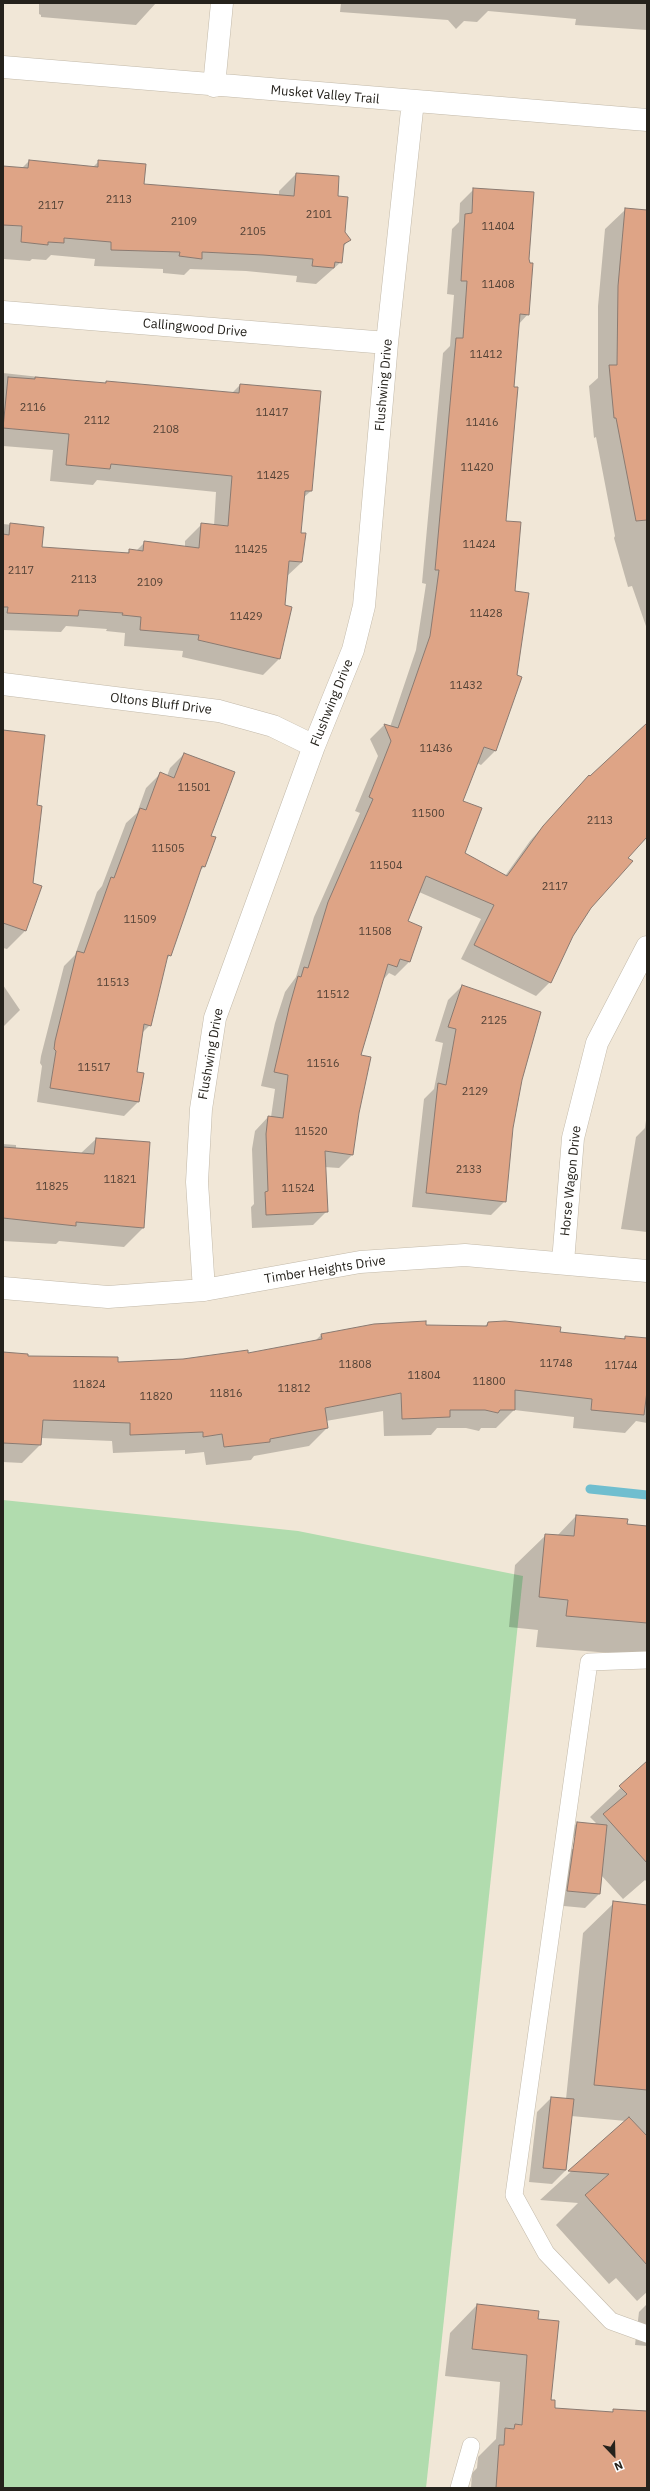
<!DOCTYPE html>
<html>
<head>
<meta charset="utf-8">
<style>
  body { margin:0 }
  #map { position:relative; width:650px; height:2491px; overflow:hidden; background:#f1e7d7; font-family:"IBM Plex Sans",sans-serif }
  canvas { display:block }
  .frame { position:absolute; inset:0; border:4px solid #25221c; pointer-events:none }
  .north { position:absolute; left:594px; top:2435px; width:40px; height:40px; -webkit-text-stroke:3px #fff; paint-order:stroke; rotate:157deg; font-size:11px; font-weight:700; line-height:16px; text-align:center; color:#25221c }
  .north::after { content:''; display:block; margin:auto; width:14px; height:18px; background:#25221c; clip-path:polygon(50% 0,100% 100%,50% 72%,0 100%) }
</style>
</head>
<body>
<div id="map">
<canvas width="650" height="2491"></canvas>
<div class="frame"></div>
<div class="north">N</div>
</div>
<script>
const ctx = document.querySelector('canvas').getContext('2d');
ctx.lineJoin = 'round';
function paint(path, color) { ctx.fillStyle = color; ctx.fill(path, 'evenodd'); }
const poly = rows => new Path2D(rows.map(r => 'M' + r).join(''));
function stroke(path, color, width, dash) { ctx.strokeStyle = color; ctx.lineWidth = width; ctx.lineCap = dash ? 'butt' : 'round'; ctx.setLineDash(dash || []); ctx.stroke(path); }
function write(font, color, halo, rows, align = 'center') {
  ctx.font = font + ' "IBM Plex Sans",sans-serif'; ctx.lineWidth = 3; ctx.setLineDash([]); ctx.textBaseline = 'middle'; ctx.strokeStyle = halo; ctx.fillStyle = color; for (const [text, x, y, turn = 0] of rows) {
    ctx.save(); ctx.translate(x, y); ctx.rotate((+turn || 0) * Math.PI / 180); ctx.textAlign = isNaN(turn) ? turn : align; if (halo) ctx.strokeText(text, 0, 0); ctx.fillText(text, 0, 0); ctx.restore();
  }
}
paint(poly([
  [3,1500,298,1531,523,1576,426,2488,3,2488]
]), '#b1dcae');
paint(poly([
  [39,3,156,3,136,25,41,17,41,15,39,14],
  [341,3,647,3,647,30,575,25,576,19,488,11,477,22,464,21,456,29,448,20,340,12],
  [29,161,92,168,99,161,143,185,279,196,279,191,296,174,337,197,344,233,349,240,343,247,341,262,316,284,296,282,297,276,246,271,190,269,184,275,163,273,163,269,94,266,95,259,51,255,46,260,32,259,30,261,4,259,3,167,21,169],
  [474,189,528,259,528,314,518,325,505,522,514,592,516,676,521,678,495,751,481,765,477,763,462,801,464,854,505,876,530,841,575,790,647,724,647,836,627,858,590,907,572,936,550,982,536,996,461,959,481,919,419,892,407,921,409,962,395,976,389,973,382,981,360,1056,358,1112,353,1154,339,1168,324,1167,327,1211,313,1225,252,1228,251,1207,254,1204,252,1149,255,1131,268,1117,271,1117,275,1089,261,1086,275,1023,285,992,296,977,314,917,360,813,355,811,378,756,370,739,384,725,390,727,416,650,426,584,422,583,443,353,450,346,454,295,447,294,452,229,459,222,460,203],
  [625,210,647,211,647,629,632,586,628,587,614,538,615,536,596,437,594,438,589,386,598,378,598,306,605,229],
  [3,373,104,384,106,382,232,393,240,385,311,491,303,498,300,534,302,562,286,577,280,658,263,675,182,657,183,651,124,646,125,633,106,631,107,629,66,626,61,632,3,630,3,524,43,528,41,548,126,554,130,550,136,551,145,542,185,547,185,541,202,524,214,526,216,492,97,480,93,485,50,481,53,450,3,446],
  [3,731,36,806,25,931,7,949,3,948],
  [184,754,210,836,204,867,199,871,170,955,166,960,150,1025,142,1033,136,1072,138,1102,124,1116,37,1102,42,1066,40,1063,41,1056,64,966,75,955,97,892,102,886,126,823,137,813,146,788,160,774,167,776,170,768],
  [3,985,20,1010,3,1027],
  [462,986,524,1066,512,1128,505,1201,491,1215,412,1207,424,1099,434,1089,443,1043,435,1041,448,1000],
  [647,1113,647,1232,621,1229,636,1137,645,1128],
  [96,1139,143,1228,124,1247,59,1241,56,1244,3,1241,3,1144,16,1145,16,1149,80,1154],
  [488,1323,622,1340,625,1337,647,1339,647,1423,636,1421,625,1433,573,1428,574,1417,514,1410,496,1428,481,1428,479,1431,466,1428,437,1428,431,1435,384,1436,383,1411,326,1421,327,1428,309,1446,254,1456,251,1460,206,1465,204,1452,185,1454,185,1450,113,1453,112,1441,41,1438,40,1445,22,1463,3,1462,3,1353,26,1357,117,1363,183,1360,247,1354,315,1341,321,1335,425,1326,484,1327],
  [576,1516,647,1527,647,1656,536,1647,538,1630,509,1627,515,1565,546,1535,557,1536],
  [647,1763,647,1882,645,1880,623,1899,601,1875,599,1894,585,1908,553,1905,563,1837,577,1823,594,1824,596,1823,590,1817],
  [574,1836,576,1836,574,1849,572,1849],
  [614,1903,647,1906,647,2292,637,2301,616,2278,609,2284,556,2225,578,2203,540,2200,626,2121,571,2116,566,2170,552,2184,529,2182,537,2112,551,2098,566,2099,583,1933],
  [647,2304,647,2346,635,2345,639,2312],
  [477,2305,537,2319,550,2401,554,2409,611,2413,614,2410,647,2412,647,2488,471,2488,472,2473,477,2468,478,2457,496,2439,500,2382,445,2376,450,2333]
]), '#0003');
stroke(poly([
  [590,1489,647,1495]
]), '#70becf', 9);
const building = poly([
  [29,160,98,167,98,160,146,164,144,184,294,196,296,173,339,176,338,196,348,197,345,232,351,240,344,244,342,263,335,262,334,268,312,266,313,259,263,255,202,252,202,259,179,256,180,252,111,250,111,242,64,238,64,243,48,242,48,245,21,242,22,226,3,225,3,166,28,168,29,160],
  [473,188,534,192,529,259,530,263,533,263,529,315,520,314,514,387,518,387,506,521,521,522,515,591,529,593,517,675,522,677,496,751,484,747,463,801,482,808,465,853,507,876,543,826,589,775,590,776,647,723,647,837,628,858,633,861,591,908,573,936,551,983,474,945,494,905,426,876,408,921,422,927,410,962,400,959,397,967,388,964,361,1055,371,1057,359,1113,353,1155,325,1151,328,1212,266,1215,265,1192,268,1191,266,1134,268,1116,283,1118,288,1075,274,1072,289,1008,298,976,301,977,304,967,308,968,328,902,373,799,369,797,391,741,384,724,398,728,430,636,439,570,435,570,456,338,463,338,467,281,461,281,465,214,472,213,473,188],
  [625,208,647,210,647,520,636,521,616,418,614,418,609,365,617,365,618,286,625,208],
  [8,377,35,379,35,377,106,383,106,381,239,393,240,384,321,391,312,491,305,491,301,533,306,533,302,562,289,561,285,605,292,607,280,659,198,640,199,635,140,630,141,617,122,615,123,613,79,610,78,616,7,613,8,607,3,607,3,534,9,535,10,523,44,527,42,547,129,553,129,549,143,551,144,541,199,548,201,523,228,526,232,476,111,464,110,469,66,465,69,434,3,428,8,377],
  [3,730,45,735,37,805,42,806,33,883,42,886,26,931,3,923,3,730],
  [184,753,235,772,211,836,216,837,205,867,202,866,171,956,168,955,151,1026,144,1024,137,1072,144,1073,139,1102,50,1088,56,1051,54,1049,55,1041,77,951,84,953,111,877,114,878,140,808,146,810,160,772,174,778,184,753],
  [462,985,541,1012,522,1080,513,1128,506,1202,426,1193,438,1083,446,1085,456,1029,448,1027,462,985],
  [96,1138,150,1142,144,1228,76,1222,76,1226,3,1218,3,1147,94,1154,96,1138],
  [426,1321,426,1325,487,1326,488,1322,505,1321,561,1327,560,1332,625,1339,625,1336,647,1338,647,1391,644,1415,591,1410,592,1399,515,1390,515,1410,500,1410,498,1413,485,1410,450,1410,450,1417,402,1419,401,1393,325,1408,328,1428,270,1439,270,1442,224,1447,222,1434,203,1437,203,1432,130,1435,130,1423,43,1420,41,1445,3,1443,3,1352,28,1354,28,1356,118,1357,118,1362,183,1359,248,1350,248,1353,322,1339,321,1334,374,1324,426,1321],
  [576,1515,628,1519,627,1524,647,1526,647,1623,566,1616,568,1600,539,1597,545,1534,574,1536,576,1515],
  [647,1761,647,1863,603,1814,627,1794,619,1786,647,1761],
  [577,1822,607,1825,600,1894,567,1891,577,1822],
  [613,1901,647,1905,647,2090,594,2085,613,1901],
  [551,2097,574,2099,566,2170,543,2168,551,2097],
  [629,2117,647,2136,647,2265,585,2195,609,2174,568,2171,629,2117],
  [477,2304,539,2311,538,2319,559,2321,551,2400,555,2400,555,2408,613,2412,613,2409,647,2411,647,2488,496,2488,499,2445,504,2445,505,2428,514,2429,515,2424,522,2425,527,2355,472,2349,477,2304]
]);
paint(building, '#dea486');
stroke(building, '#8a7a71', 1);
const lane = poly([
  [647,1660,589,1662,514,2195,546,2253,611,2321,647,2334],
  [459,2488,471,2446]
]);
const street = poly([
  [3,67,647,120],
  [214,86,222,3],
  [3,312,387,343],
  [3,684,219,711,273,726,314,746],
  [563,1262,573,1138,597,1043,647,947],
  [3,1288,108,1297,204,1290,360,1262,465,1255,647,1271],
  [204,1290,197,1182,201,1109,215,1018,314,746,353,650,364,606,387,343,413,101]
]);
stroke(lane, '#c2b9a9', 18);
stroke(street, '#c2b9a9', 23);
stroke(lane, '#fff', 17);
stroke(street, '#fff', 22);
write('11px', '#534236', null, [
  ["2113",119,200],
  ["2117",51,206],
  ["2101",319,215],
  ["2109",184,222],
  ["11404",498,227],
  ["2105",253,232],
  ["11408",498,285],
  ["11412",486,355],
  ["2116",33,408],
  ["11417",272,413],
  ["2112",97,421],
  ["11416",482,423],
  ["2108",166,430],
  ["11420",477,468],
  ["11425",273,476],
  ["11424",479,545],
  ["11425",251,550],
  ["2117",21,571],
  ["2113",84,580],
  ["2109",150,583],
  ["11428",486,614],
  ["11429",246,617],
  ["11432",466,686],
  ["11436",436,749],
  ["11501",194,788],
  ["11500",428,814],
  ["2113",600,821],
  ["11505",168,849],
  ["11504",386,866],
  ["2117",555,887],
  ["11509",140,920],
  ["11508",375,932],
  ["11513",113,983],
  ["11512",333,995],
  ["2125",494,1021],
  ["11516",323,1064],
  ["11517",94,1068],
  ["2129",475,1092],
  ["11520",311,1132],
  ["2133",469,1170],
  ["11821",120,1180],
  ["11825",52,1187],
  ["11524",298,1189],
  ["11748",556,1364],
  ["11808",355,1365],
  ["11744",621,1366],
  ["11804",424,1376],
  ["11800",489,1382],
  ["11824",89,1385],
  ["11812",294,1389],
  ["11816",226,1394],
  ["11820",156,1397]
]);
write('13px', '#25221c', '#fff', [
  ["Musket Valley Trail",325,95,5],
  ["Callingwood Drive",195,328,5],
  ["Flushwing Drive",384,385,-85],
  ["Flushwing Drive",332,703,-68],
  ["Oltons Bluff Drive",161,704,7],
  ["Flushwing Drive",211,1054,-80],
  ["Horse Wagon Drive",571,1181,-84],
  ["Timber Heights Drive",325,1270,-9]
]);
</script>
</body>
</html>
